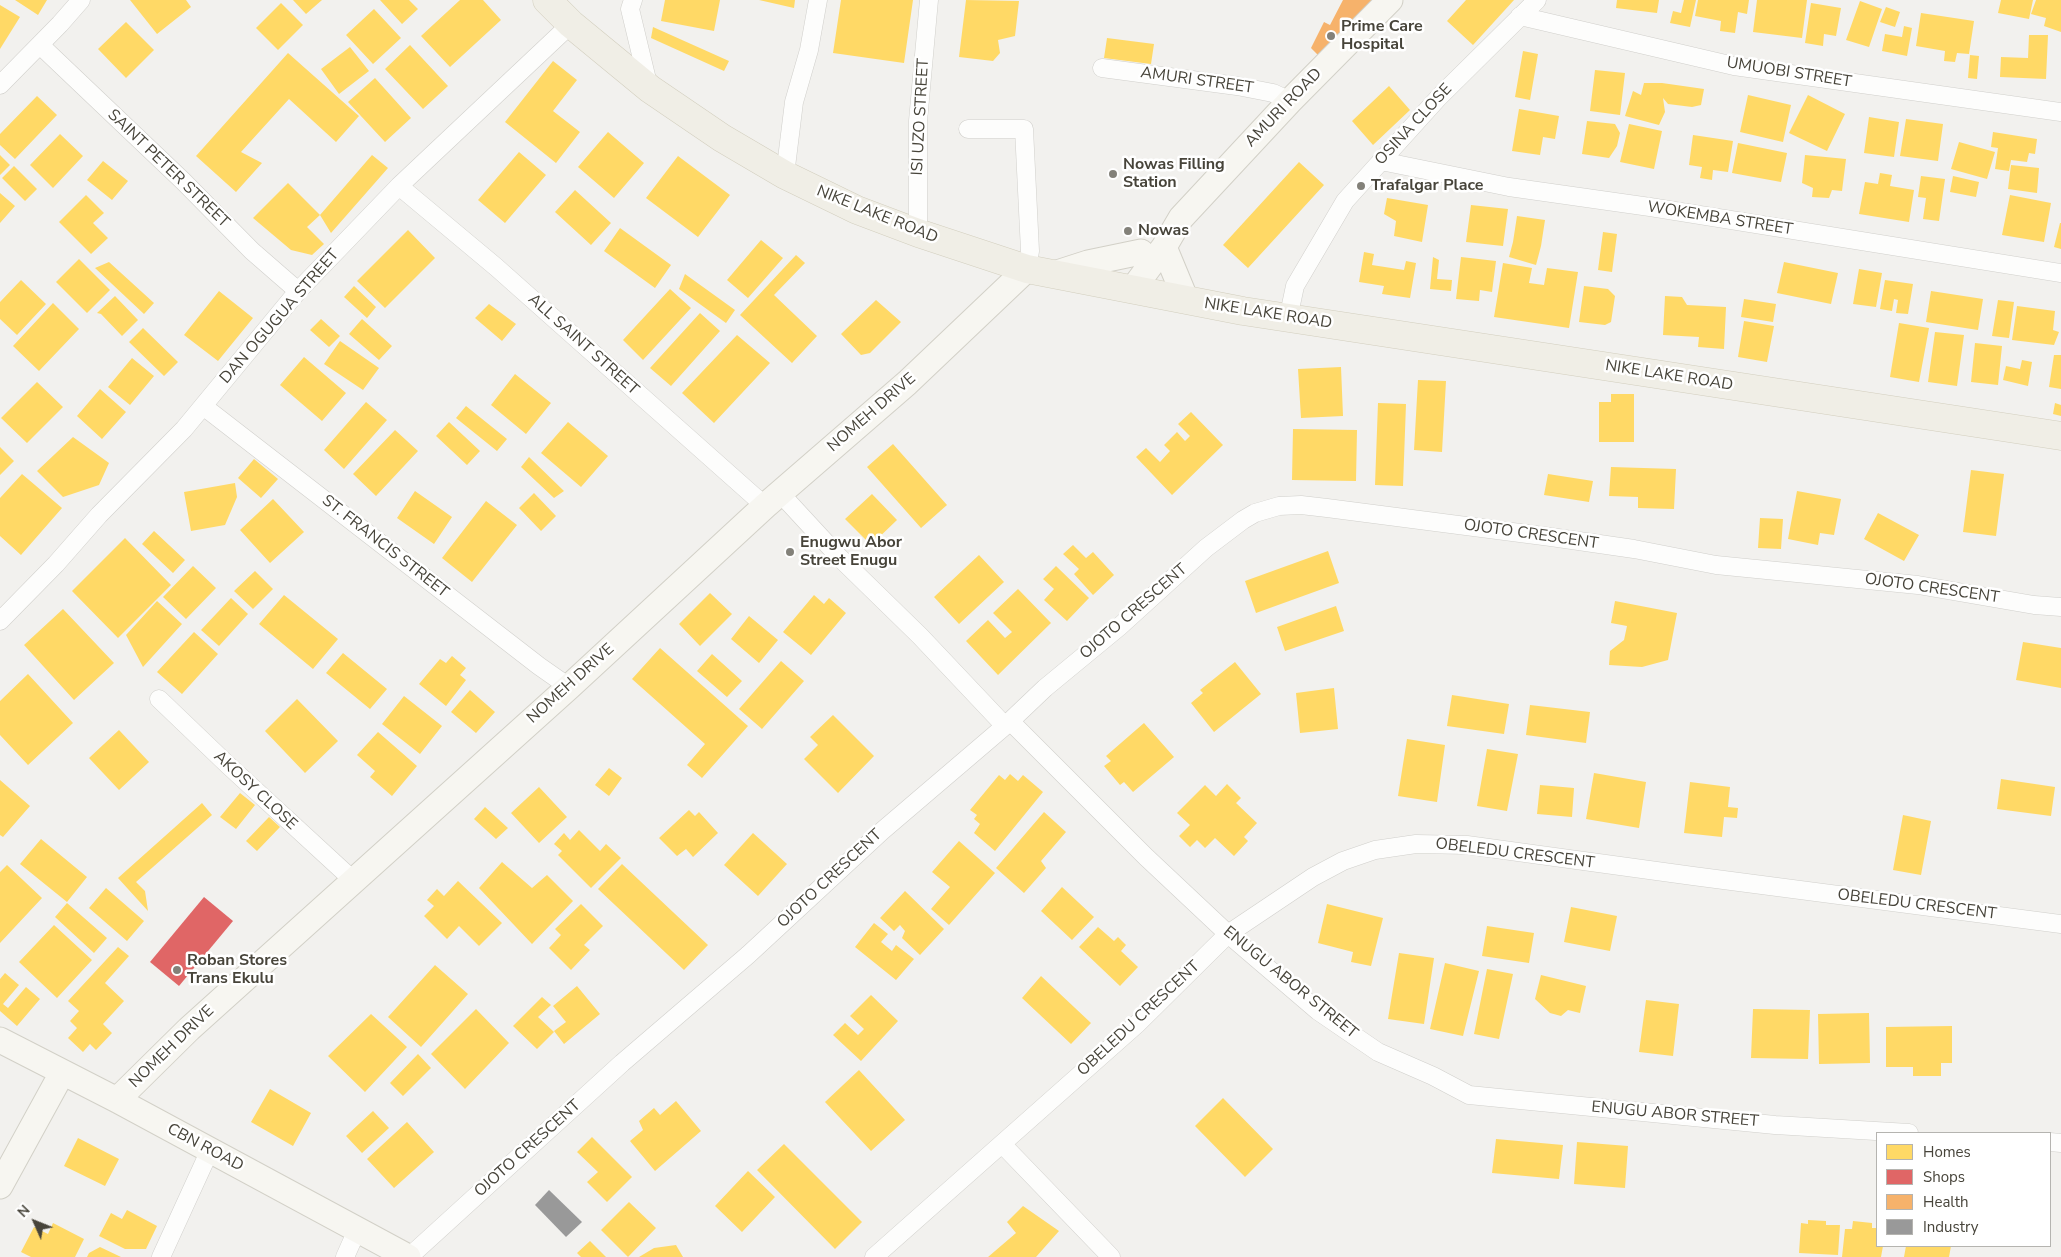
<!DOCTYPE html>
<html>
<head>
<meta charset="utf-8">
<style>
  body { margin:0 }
  #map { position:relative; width:2061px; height:1257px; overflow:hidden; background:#f2f1ee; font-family:"Nunito Sans",sans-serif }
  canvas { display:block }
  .legend { position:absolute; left:1876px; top:1132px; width:175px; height:115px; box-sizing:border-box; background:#fff; border:1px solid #b5b4b0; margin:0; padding:6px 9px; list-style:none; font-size:15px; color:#47443a }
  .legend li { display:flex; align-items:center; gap:10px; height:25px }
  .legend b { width:25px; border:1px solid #b5b4b0 }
  .north { position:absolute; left:10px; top:1197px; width:50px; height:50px; -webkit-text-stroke:4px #fff; paint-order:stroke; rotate:314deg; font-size:14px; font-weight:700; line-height:20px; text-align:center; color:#47443a }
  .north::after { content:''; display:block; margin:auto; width:18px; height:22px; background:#47443a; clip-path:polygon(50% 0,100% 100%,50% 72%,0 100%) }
</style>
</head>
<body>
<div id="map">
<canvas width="2061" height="1257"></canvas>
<ul class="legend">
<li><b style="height:14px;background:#ffd966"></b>Homes</li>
<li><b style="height:14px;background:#e06666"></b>Shops</li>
<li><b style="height:14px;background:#f6b26b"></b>Health</li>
<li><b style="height:14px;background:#999"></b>Industry</li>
</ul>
<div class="north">N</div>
</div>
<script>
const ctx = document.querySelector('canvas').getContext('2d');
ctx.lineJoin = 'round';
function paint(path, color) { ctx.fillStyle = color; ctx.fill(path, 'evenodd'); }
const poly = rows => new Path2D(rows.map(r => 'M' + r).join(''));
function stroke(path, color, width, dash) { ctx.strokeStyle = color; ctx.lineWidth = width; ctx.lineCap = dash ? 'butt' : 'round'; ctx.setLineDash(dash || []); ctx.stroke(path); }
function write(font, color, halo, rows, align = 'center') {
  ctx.font = font + ' "Nunito Sans",sans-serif'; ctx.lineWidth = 5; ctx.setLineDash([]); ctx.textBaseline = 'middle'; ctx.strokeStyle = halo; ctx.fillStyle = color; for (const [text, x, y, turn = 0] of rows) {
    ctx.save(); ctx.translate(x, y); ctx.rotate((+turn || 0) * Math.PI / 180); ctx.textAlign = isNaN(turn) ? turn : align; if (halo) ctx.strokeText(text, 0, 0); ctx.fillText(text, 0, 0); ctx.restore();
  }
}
paint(poly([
  [15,0,47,0,38,15],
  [130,0,186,0,191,7,157,34],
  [293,0,322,0,306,14],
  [380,0,409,0,418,9,402,24],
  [460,0,483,0,501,20,450,67,421,36],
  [665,0,720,0,714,31,661,21],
  [759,0,795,0,794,8],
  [841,0,913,0,904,63,833,53],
  [966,0,1019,1,1015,36,998,40,1000,53,993,61,959,57],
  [1466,0,1514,0,1473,45,1447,21],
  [1617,0,1659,0,1657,13,1616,8],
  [1684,0,1696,0,1690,27,1670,23,1673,11,1681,13],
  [1698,0,1749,0,1747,14,1738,12,1735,33,1720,31,1721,21,1695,16],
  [1757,0,1807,0,1802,38,1753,32],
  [2001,0,2033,0,2029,19,1998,13],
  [2036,0,2061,0,2061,32,2044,26,2046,18,2031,14],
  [1860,1,1882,9,1869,47,1846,40],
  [281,3,303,25,278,50,256,28],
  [1811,3,1841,8,1836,36,1824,34,1823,46,1805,43],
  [0,5,20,17,0,49],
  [1886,7,1900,12,1895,27,1880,22],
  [374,9,401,38,373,64,346,35],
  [1921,13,1974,21,1969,54,1957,53,1955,62,1944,61,1945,51,1916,46],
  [126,22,154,50,126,78,98,49],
  [1904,26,1912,28,1907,56,1882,51,1885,34,1902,37],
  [653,27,729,61,724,71,651,38],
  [2029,35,2048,35,2046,79,2000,77,2001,57,2028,58],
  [1107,38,1154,44,1151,64,1104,58],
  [410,45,448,86,423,109,385,69],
  [350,47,369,71,339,94,321,69],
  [1523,51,1538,54,1530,100,1515,97],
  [288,53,359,116,336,142,289,99,241,152,262,163,236,192,196,156],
  [1970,55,1979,56,1977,79,1968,78],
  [553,61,577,80,553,111,580,132,556,163,505,122],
  [1595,70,1625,73,1620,115,1590,111],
  [375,78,411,118,385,142,348,102],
  [1644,83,1662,83,1704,89,1701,105,1692,107,1668,104,1663,98,1665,112,1659,125,1625,116,1633,91,1641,95],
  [1389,86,1410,110,1373,145,1352,121],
  [1748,95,1791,105,1783,142,1740,132],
  [1808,95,1845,114,1827,151,1789,133],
  [37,96,57,115,15,159,0,145,0,134],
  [1519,109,1559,116,1555,139,1543,137,1540,155,1512,151],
  [1869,117,1899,122,1894,157,1864,153],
  [1906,119,1943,124,1938,161,1900,156],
  [1587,121,1615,124,1620,133,1617,146,1609,158,1582,154],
  [1629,124,1662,131,1654,169,1620,162],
  [608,132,644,163,614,198,578,167],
  [1993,132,2037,139,2035,154,2029,153,2027,162,2011,160,2009,171,1995,169,1998,148,1991,147],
  [60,134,83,156,53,188,30,165],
  [1693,135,1733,141,1728,172,1713,170,1712,180,1700,178,1702,167,1689,165],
  [1959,142,1995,152,1987,179,1951,169],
  [1738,143,1787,153,1781,182,1732,173],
  [519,152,546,175,505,223,478,200],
  [0,155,10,165,0,175],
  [372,155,388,168,331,233,320,215,307,227,324,244,312,255,291,250,253,218,288,183,320,215],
  [1805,155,1846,159,1842,191,1832,190,1829,198,1812,197,1813,188,1802,183],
  [678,156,730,195,698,237,646,198],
  [103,161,128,181,112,200,87,180],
  [1299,162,1324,185,1248,268,1223,245],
  [2011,165,2039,168,2037,193,2008,189],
  [14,166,37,189,25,201,2,178],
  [1880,173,1892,175,1890,186,1914,190,1909,222,1859,214,1865,182,1878,184],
  [1921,176,1945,179,1939,221,1923,219,1926,198,1918,197],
  [1953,176,1979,182,1976,197,1950,192],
  [575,190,611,223,591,245,555,212],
  [0,193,15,206,0,223],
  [86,195,104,213,93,223,108,238,91,254,59,222],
  [2010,195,2051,203,2044,242,2002,235],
  [1387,198,1428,205,1422,242,1394,236,1396,221,1384,214],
  [1471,205,1508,209,1503,246,1466,242],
  [1517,216,1545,220,1541,246,1536,265,1509,257,1513,242],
  [2060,223,2061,223,2061,249,2054,247],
  [620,228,671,265,655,288,604,251],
  [408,230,435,258,385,308,357,281],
  [1603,232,1617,234,1612,272,1598,270],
  [761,240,783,258,748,298,727,280],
  [1364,252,1374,254,1372,265,1404,270,1406,261,1416,263,1410,298,1382,294,1384,286,1359,282],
  [796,255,805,263,774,295,817,336,792,363,740,315],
  [1433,257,1439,260,1437,279,1452,280,1451,291,1430,289],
  [1461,257,1496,261,1492,292,1480,290,1479,301,1456,299],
  [79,259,110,290,87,313,56,282],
  [109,262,154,303,144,314,95,268],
  [1784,262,1838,273,1831,304,1777,293],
  [1503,263,1532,268,1529,283,1544,285,1547,268,1578,272,1569,328,1494,317],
  [1859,269,1882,273,1876,307,1853,304],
  [685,274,735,310,726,323,679,289],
  [21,280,46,304,17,335,0,319,0,302],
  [1885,280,1913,284,1908,314,1896,313,1898,300,1894,299,1892,311,1880,309],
  [354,286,376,307,367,318,344,297],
  [1584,286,1608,289,1615,296,1611,322,1605,325,1579,322],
  [670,289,691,308,643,360,623,340],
  [219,291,253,318,218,361,184,335],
  [1931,291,1983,299,1978,330,1926,322],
  [115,296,138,320,122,336,101,314,97,313],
  [1665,296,1682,297,1687,305,1726,307,1724,349,1698,347,1699,337,1663,335],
  [1744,299,1776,304,1773,322,1741,317],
  [876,300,901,322,870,353,861,355,841,334],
  [1998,300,2014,302,2009,338,1992,336],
  [53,303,79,329,39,371,13,346],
  [489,304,516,324,502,341,475,318],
  [2017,306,2055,311,2053,330,2059,332,2054,345,2012,340],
  [700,313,720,331,671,386,650,368],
  [321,319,340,336,329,347,310,330],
  [362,319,392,346,379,360,349,334],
  [1744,321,1774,326,1767,362,1738,357],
  [1899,323,1929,328,1919,382,1890,377],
  [143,328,178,362,164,376,129,342],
  [1935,332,1964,335,1957,386,1928,382],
  [737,335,770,363,714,423,682,393],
  [340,341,379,368,363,390,324,364],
  [1975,343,2002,346,1998,385,1971,382],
  [2054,355,2061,355,2061,389,2049,387],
  [304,357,346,393,322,421,280,385],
  [132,358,154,376,130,405,108,387],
  [2022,360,2032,362,2028,386,2003,380,2006,366,2020,369],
  [1341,367,1343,416,1301,418,1298,369],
  [515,374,551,403,526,434,491,405],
  [1418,380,1446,381,1442,452,1414,450],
  [37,382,63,407,27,443,1,418],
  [100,389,126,412,102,439,77,416],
  [1611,394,1634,394,1634,442,1599,442,1599,402,1611,402],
  [366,402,387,420,344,469,324,450],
  [1378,403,1406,404,1403,486,1375,485],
  [2055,403,2061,405,2061,416,2053,414],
  [466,406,507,439,497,451,456,418],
  [1191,412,1223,445,1172,495,1136,457,1146,448,1160,462,1170,451,1164,445,1177,432,1185,441,1190,436,1178,424],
  [449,422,480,451,467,465,436,436],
  [568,422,608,456,581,487,541,453],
  [1293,429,1357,430,1356,481,1292,480],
  [395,430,418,451,376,496,353,474],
  [73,437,109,463,99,485,63,497,37,471],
  [893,444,947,505,921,528,867,467],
  [0,447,14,461,0,475],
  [529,457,564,491,554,498,521,467],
  [254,459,278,479,261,498,238,478],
  [1611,467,1676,469,1674,509,1638,508,1638,497,1609,496],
  [1971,470,2004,474,1996,536,1963,532],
  [22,474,62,508,21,555,0,536,0,498],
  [1548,474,1593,481,1589,502,1544,495],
  [235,483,237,497,225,525,191,531,184,492],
  [415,491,452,517,434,544,397,518],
  [1797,491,1841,499,1834,535,1820,533,1818,545,1788,539],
  [534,493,556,516,541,531,519,508],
  [872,494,897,520,871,545,845,519],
  [273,499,304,532,270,563,240,530],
  [486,501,517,525,472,582,442,558],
  [1878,513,1919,535,1904,561,1864,539],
  [1760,518,1783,519,1781,549,1758,548],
  [154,531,185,560,173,573,142,544],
  [125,538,171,585,118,638,72,591],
  [1073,545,1086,558,1093,552,1114,575,1093,595,1074,574,1079,569,1063,554],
  [1328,551,1339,583,1256,613,1245,581],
  [979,555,1004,582,959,624,934,597],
  [193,566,216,588,186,619,163,597],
  [1056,566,1089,598,1067,621,1044,600,1054,589,1043,579],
  [255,571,273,589,253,609,234,591],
  [1018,589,1051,623,998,675,966,641,988,620,1005,638,1012,632,993,613],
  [710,593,732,614,700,646,679,624],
  [284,595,338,639,313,669,259,624],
  [814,595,824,604,829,598,846,613,811,655,783,632],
  [231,598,248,614,219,646,201,630],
  [157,601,182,624,143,667,126,635],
  [1615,601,1677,613,1668,660,1642,667,1609,665,1610,651,1624,640,1627,626,1611,623],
  [1336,606,1344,631,1285,651,1277,627],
  [63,609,114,663,74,700,24,645],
  [749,616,778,640,759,663,731,639],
  [194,632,218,654,182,694,157,672],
  [2023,642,2061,648,2061,688,2016,680],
  [660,648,748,726,702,778,687,765,705,744,632,679],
  [343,653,387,689,370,709,326,673],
  [712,654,742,681,727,697,697,671],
  [452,656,466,668,460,675,466,680,446,706,419,684,440,659,446,663],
  [781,661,804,681,762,729,739,709],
  [1235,662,1261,694,1214,732,1191,703,1203,693,1200,690],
  [28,674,73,723,28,765,0,735,0,701],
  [1334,688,1338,729,1300,733,1296,693],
  [470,690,495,712,476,733,451,712],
  [1452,695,1509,704,1504,734,1447,726],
  [404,696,442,726,420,754,382,724],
  [297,699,338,741,305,773,265,731],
  [1530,705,1590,712,1586,743,1526,735],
  [833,715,874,756,838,793,804,759,818,745,810,737],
  [1144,723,1174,757,1133,792,1124,782,1120,785,1104,766,1111,761,1106,756],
  [119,730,149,762,119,790,89,758],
  [378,732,417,766,392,796,370,777,375,771,357,755],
  [1407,739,1445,745,1437,802,1398,796],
  [1487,749,1518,754,1507,811,1477,806],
  [609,768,622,778,609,796,595,785],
  [1594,773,1646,782,1639,828,1586,819],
  [1010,774,1018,781,1023,775,1043,792,995,851,974,833,980,824,974,819,977,815,970,810,999,775,1005,780],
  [2001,779,2055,787,2051,816,1997,809],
  [0,780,30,806,3,837,0,835],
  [1690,782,1730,787,1728,807,1738,808,1737,818,1724,817,1722,837,1684,833],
  [1227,784,1241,798,1236,803,1257,823,1244,837,1248,841,1234,856,1215,838,1205,848,1197,840,1190,847,1179,836,1190,825,1177,813,1205,785,1216,796],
  [1540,785,1574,788,1572,817,1537,814],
  [539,787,567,817,539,843,511,813],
  [240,793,255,805,236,829,220,817],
  [202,803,212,815,136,882,145,891,148,911,118,878],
  [485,807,508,828,496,839,474,819],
  [689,810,695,816,699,812,718,833,693,857,686,849,677,856,659,838],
  [1044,812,1066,832,1041,861,1046,868,1024,893,996,868],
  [1903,815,1931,821,1921,875,1893,870],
  [269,817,280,827,257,851,246,841],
  [579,830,600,851,606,844,621,858,591,888,558,855,562,851,554,844,564,833,570,840],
  [753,833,787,864,758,896,724,865],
  [41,839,87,877,67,902,20,864],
  [959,841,995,873,949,925,931,909,950,887,932,872],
  [502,862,532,888,547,875,573,901,532,944,479,888],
  [622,864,708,945,684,970,598,889],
  [7,865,42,898,0,943,0,872],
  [458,881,502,923,479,946,459,926,447,939,424,916,434,906,427,900,437,889,444,896],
  [1062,887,1094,917,1072,940,1041,911],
  [106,888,144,921,127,941,89,908],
  [905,891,944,929,920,955,902,938,905,931,900,925,894,931,880,918],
  [67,903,107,938,94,953,55,917],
  [581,904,603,926,584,945,590,950,571,970,549,948,561,935,555,929],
  [1327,904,1383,918,1371,966,1351,962,1353,952,1318,943],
  [1571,907,1617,916,1610,951,1564,942],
  [874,923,888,934,881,942,892,951,896,945,914,959,896,980,855,947],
  [54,925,92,960,57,998,19,962],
  [1487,926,1534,933,1529,963,1482,956],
  [1098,927,1114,941,1118,937,1126,945,1121,951,1138,967,1120,986,1079,947],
  [118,947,129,956,105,983,124,1001,103,1024,112,1033,96,1050,90,1044,83,1052,68,1038,77,1028,70,1021,79,1011,68,1001],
  [1399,953,1434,958,1424,1024,1388,1019],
  [1445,963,1479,971,1463,1036,1430,1029],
  [435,965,468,994,421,1047,388,1017],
  [1487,969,1513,974,1499,1039,1474,1034],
  [5,973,19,985,3,1004,8,1008,26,987,40,999,17,1026,0,1011,0,979],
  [1541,975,1586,986,1580,1013,1568,1010,1561,1016,1550,1013,1535,999],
  [1041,976,1091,1023,1071,1044,1022,998],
  [577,986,600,1014,564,1044,554,1031,566,1022,553,1006],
  [871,995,898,1021,861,1061,833,1035,845,1023,858,1035,864,1029,850,1016],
  [542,997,551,1005,538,1017,554,1032,537,1049,513,1026],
  [1646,1000,1679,1004,1673,1056,1639,1052],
  [476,1009,509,1043,465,1089,431,1054],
  [1753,1009,1810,1010,1808,1059,1751,1058],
  [1869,1013,1870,1063,1819,1064,1818,1014],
  [371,1014,407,1047,365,1092,328,1056],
  [1952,1026,1952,1063,1941,1063,1941,1076,1913,1076,1913,1067,1886,1067,1886,1027],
  [418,1054,431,1068,403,1096,390,1083],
  [859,1070,905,1120,871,1151,825,1102],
  [270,1089,311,1113,293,1146,251,1122],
  [1223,1098,1273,1149,1245,1177,1195,1126],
  [676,1101,701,1131,655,1171,630,1141,643,1130,639,1121,654,1108,660,1115],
  [373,1111,389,1128,362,1153,346,1136],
  [407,1122,434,1152,394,1188,367,1159],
  [592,1137,632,1177,607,1202,587,1182,598,1172,577,1152],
  [78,1138,119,1159,105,1186,64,1166],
  [1496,1139,1563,1145,1559,1179,1492,1173],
  [1577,1142,1628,1146,1625,1188,1574,1184],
  [784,1144,862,1222,835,1249,757,1170],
  [748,1171,775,1197,742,1232,715,1206],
  [629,1202,656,1228,628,1257,601,1230],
  [1023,1206,1059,1231,1036,1257,988,1257,1016,1233,1007,1222],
  [127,1210,157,1226,146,1249,125,1249,99,1236,111,1213,122,1219],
  [1808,1220,1826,1221,1826,1225,1840,1225,1838,1255,1799,1253,1801,1223,1808,1224],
  [1853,1221,1872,1223,1872,1228,1877,1228,1877,1246,1883,1246,1881,1257,1842,1257,1845,1229,1852,1229],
  [53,1223,84,1239,75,1257,31,1257,21,1252,34,1227,48,1234],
  [590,1241,606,1257,581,1257,577,1253],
  [676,1245,683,1257,639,1257,654,1248],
  [1906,1246,1951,1246,1949,1257,1904,1257],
  [100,1247,121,1257,87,1257,89,1253]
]), '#ffd966');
paint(poly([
  [204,897,233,921,179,986,150,962]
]), '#e06666');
paint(poly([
  [1343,0,1383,0,1322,59,1311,48,1324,22,1330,25]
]), '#f6b26b');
paint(poly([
  [549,1190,582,1222,566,1237,535,1205]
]), '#999');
const street = poly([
  [633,0,630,9,649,88],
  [1520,16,1734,66,2061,112],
  [40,45,183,181,252,251,298,291],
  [1102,68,1237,86,1273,93,1290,101],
  [0,85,60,24,81,0],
  [968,129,1024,129,1030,251,1027,269],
  [1381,161,1509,187,1650,207,2061,273],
  [785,175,794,102,809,50,818,0],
  [399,186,496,267,765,506],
  [918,233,918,121,929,0],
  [1288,319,1295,286,1345,201,1439,97,1537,0],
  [203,406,539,666,569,687],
  [780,493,840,558,920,636,1005,726],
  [0,621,56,564,99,515,184,429,298,291,399,186,571,24],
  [159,699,229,766,354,881],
  [1010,721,1146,857,1228,934,1318,1011,1378,1052,1433,1076,1469,1095,1775,1125,1909,1133],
  [2050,1142,2061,1143],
  [1002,1144,1111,1257],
  [161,1257,210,1150],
  [345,1257,357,1230],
  [409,1257,622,1063,748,955,882,831,1005,726,1045,688,1119,627,1206,548,1243,520,1255,513,1279,506,1301,505,1327,508,1551,537,1634,549,1716,565,1918,585,2034,605,2061,607],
  [874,1257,1136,1025,1228,934,1313,877,1343,861,1375,850,1416,844,1467,845,1693,876,2061,924]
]);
const secondary = poly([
  [1164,247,1186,300],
  [1054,274,1088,263,1141,252],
  [1132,290,1164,247,1181,218,1290,101,1390,0],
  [0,1040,117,1100,408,1257],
  [117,1100,189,1029,569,687,765,506,907,383,1027,269],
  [0,1186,62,1073]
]);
const primary = poly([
  [547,0,571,24,650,89,722,138,785,175,857,210,918,233,1027,269,1243,311,2061,436]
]);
stroke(street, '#d0cfcb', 19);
stroke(secondary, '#d2d0c7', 27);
stroke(primary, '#d2cebe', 29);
stroke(street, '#fdfdfc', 18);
stroke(secondary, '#f7f6f1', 25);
stroke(primary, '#f0eee6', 28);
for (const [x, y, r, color] of [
  [1331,36,5,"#838179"],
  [1113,174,5,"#838179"],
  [1361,186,5,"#838179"],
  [1128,231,5,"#838179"],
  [790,552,5,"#838179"],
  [177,970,5,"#838179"]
]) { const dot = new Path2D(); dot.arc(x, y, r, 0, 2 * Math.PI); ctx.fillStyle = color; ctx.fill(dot); stroke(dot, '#fff', 2); }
write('bold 16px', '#47443a', '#fff', [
  ["Prime Care",1341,27],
  ["Hospital",1341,45],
  ["Nowas Filling",1123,165],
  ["Station",1123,183],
  ["Trafalgar Place",1371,186],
  ["Nowas",1138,231],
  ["Enugwu Abor",800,543],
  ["Street Enugu",800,561],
  ["Roban Stores",187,961],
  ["Trans Ekulu",187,979]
], 'left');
write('16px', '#47443a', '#fff', [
  ["UMUOBI STREET",1789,73,9],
  ["AMURI STREET",1197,81,8],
  ["AMURI ROAD",1284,108,-46],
  ["ISI UZO STREET",921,117,-87],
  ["OSINA CLOSE",1414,125,-47],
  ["SAINT PETER STREET",168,169,44],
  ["NIKE LAKE ROAD",877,215,22],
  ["WOKEMBA STREET",1720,219,9],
  ["NIKE LAKE ROAD",1268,314,9],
  ["DAN OGUGUA STREET",280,317,-49],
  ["ALL SAINT STREET",583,345,42],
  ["NIKE LAKE ROAD",1669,376,9],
  ["NOMEH DRIVE",872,413,-41],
  ["OJOTO CRESCENT",1531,535,8],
  ["ST. FRANCIS STREET",385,547,38],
  ["OJOTO CRESCENT",1932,589,8],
  ["OJOTO CRESCENT",1134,612,-41],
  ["NOMEH DRIVE",571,684,-42],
  ["AKOSY CLOSE",255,791,43],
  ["OBELEDU CRESCENT",1515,854,7],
  ["OJOTO CRESCENT",830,879,-43],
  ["OBELEDU CRESCENT",1917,905,7],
  ["ENUGU ABOR STREET",1290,983,39],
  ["OBELEDU CRESCENT",1139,1019,-43],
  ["NOMEH DRIVE",172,1047,-44],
  ["ENUGU ABOR STREET",1675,1115,5],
  ["CBN ROAD",205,1148,28],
  ["OJOTO CRESCENT",528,1149,-42]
]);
</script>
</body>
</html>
